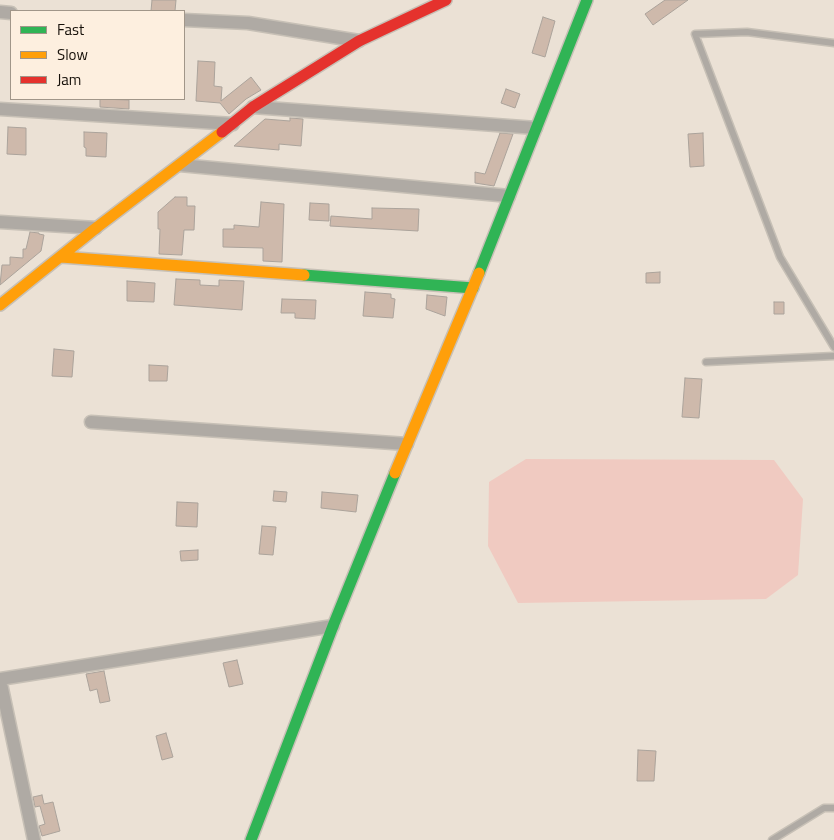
<!DOCTYPE html>
<html>
<head>
<meta charset="utf-8">
<style>
  body { margin:0 }
  #map { position:relative; width:834px; height:840px; overflow:hidden; background:#ebe1d5; font-family:"Titillium Web",sans-serif }
  canvas { display:block }
  .legend { position:absolute; left:10px; top:10px; width:175px; height:90px; box-sizing:border-box; background:#fdefdf; border:1px solid #a19689; margin:0; padding:6px 9px; list-style:none; font-size:15px; color:#161009 }
  .legend li { display:flex; align-items:center; gap:10px; height:25px }
  .legend b { width:25px; border:1px solid #a19689 }
</style>
</head>
<body>
<div id="map">
<canvas width="834" height="840"></canvas>
<ul class="legend">
<li><b style="height:6px;background:#30b455"></b>Fast</li>
<li><b style="height:6px;background:#ff9f0a"></b>Slow</li>
<li><b style="height:6px;background:#e5322d"></b>Jam</li>
</ul>
</div>
<script>
const ctx = document.querySelector('canvas').getContext('2d');
ctx.lineJoin = 'round';
function paint(path, color) { ctx.fillStyle = color; ctx.fill(path, 'evenodd'); }
const poly = rows => new Path2D(rows.map(r => 'M' + r).join(''));
function stroke(path, color, width, dash) { ctx.strokeStyle = color; ctx.lineWidth = width; ctx.lineCap = dash ? 'butt' : 'round'; ctx.setLineDash(dash || []); ctx.stroke(path); }
paint(poly([
  [526,459,774,460,803,499,798,575,766,599,518,603,488,546,489,482]
]), '#f0cac1');
const building = poly([
  [152,0,176,0,175,11,151,11,152,0],
  [665,0,688,0,653,25,645,14,665,0],
  [543,17,555,21,545,57,532,53,543,17],
  [198,61,215,62,214,86,222,87,221,101,251,77,261,90,246,99,229,114,220,103,196,101,198,61],
  [506,89,520,94,515,108,501,103,506,89],
  [100,99,129,100,129,109,100,107,100,99],
  [290,118,303,119,301,146,279,144,279,150,234,146,265,119,290,121,290,118],
  [8,127,26,128,26,155,7,154,8,127],
  [84,132,107,133,106,157,86,156,86,148,84,147,84,132],
  [500,133,513,134,494,186,475,183,475,172,485,174,500,133],
  [703,133,704,166,690,167,688,134,703,133],
  [175,197,187,197,187,206,195,206,194,230,184,230,182,255,159,254,160,229,158,229,158,212,175,197],
  [261,202,284,204,282,262,263,261,263,248,223,247,223,229,234,229,234,225,259,227,261,202],
  [310,203,329,204,329,221,309,220,310,203],
  [372,208,419,209,418,231,330,226,331,216,372,219,372,208],
  [30,232,39,233,39,234,44,235,41,251,0,285,2,265,10,265,10,257,23,258,23,249,26,249,30,232],
  [660,272,660,283,646,283,646,273,660,272],
  [176,279,200,280,200,285,219,286,219,280,244,281,242,310,174,305,176,279],
  [127,281,155,283,154,302,127,301,127,281],
  [365,292,391,294,391,298,395,299,393,318,363,316,365,292],
  [427,295,447,297,445,316,426,309,427,295],
  [282,299,316,300,315,319,295,318,295,313,281,313,282,299],
  [774,302,784,302,784,314,774,314,774,302],
  [54,349,74,351,72,377,52,376,54,349],
  [149,365,168,366,167,381,149,381,149,365],
  [685,378,702,379,699,418,682,417,685,378],
  [274,491,287,492,286,502,273,501,274,491],
  [322,492,358,495,356,512,321,508,322,492],
  [177,502,198,503,197,527,176,526,177,502],
  [262,526,276,527,273,555,259,554,262,526],
  [198,550,198,560,181,561,180,551,198,550],
  [237,660,243,684,229,687,223,663,237,660],
  [104,671,110,701,100,703,97,689,90,691,86,674,104,671],
  [166,733,173,757,162,760,156,736,166,733],
  [638,750,656,751,654,781,637,781,638,750],
  [42,795,44,804,53,802,60,831,42,836,39,826,45,824,40,806,35,807,33,797,42,795]
]);
paint(building, '#ceb9ab');
stroke(building, '#aba39b', 1);
const lane = poly([
  [834,43,747,32,695,34,780,257,834,347],
  [706,362,834,356],
  [772,840,824,808,834,808]
]);
const street = poly([
  [0,12,11,13],
  [184,20,248,23,359,41],
  [253,107,536,128],
  [0,109,233,124],
  [180,165,509,196],
  [0,222,96,228],
  [91,422,407,444],
  [0,679,333,626],
  [0,679,34,840]
]);
const fast = poly([
  [479,273,587,0],
  [304,275,473,288],
  [251,840,333,626,395,473]
]);
const slow = poly([
  [61,257,304,275],
  [0,305,96,228,222,132],
  [395,473,479,273]
]);
const jam = poly([
  [222,132,253,107,359,41,446,0]
]);
stroke(lane, '#c7c0b6', 9);
stroke(street, '#c7c0b6', 15);
stroke(fast, '#c7c0b6', 14);
stroke(slow, '#c7c0b6', 14);
stroke(jam, '#c7c0b6', 14);
stroke(lane, '#afaaa4', 6);
stroke(street, '#afaaa4', 12);
stroke(fast, '#30b455', 11);
stroke(slow, '#ff9f0a', 11);
stroke(jam, '#e5322d', 11);
</script>
</body>
</html>
